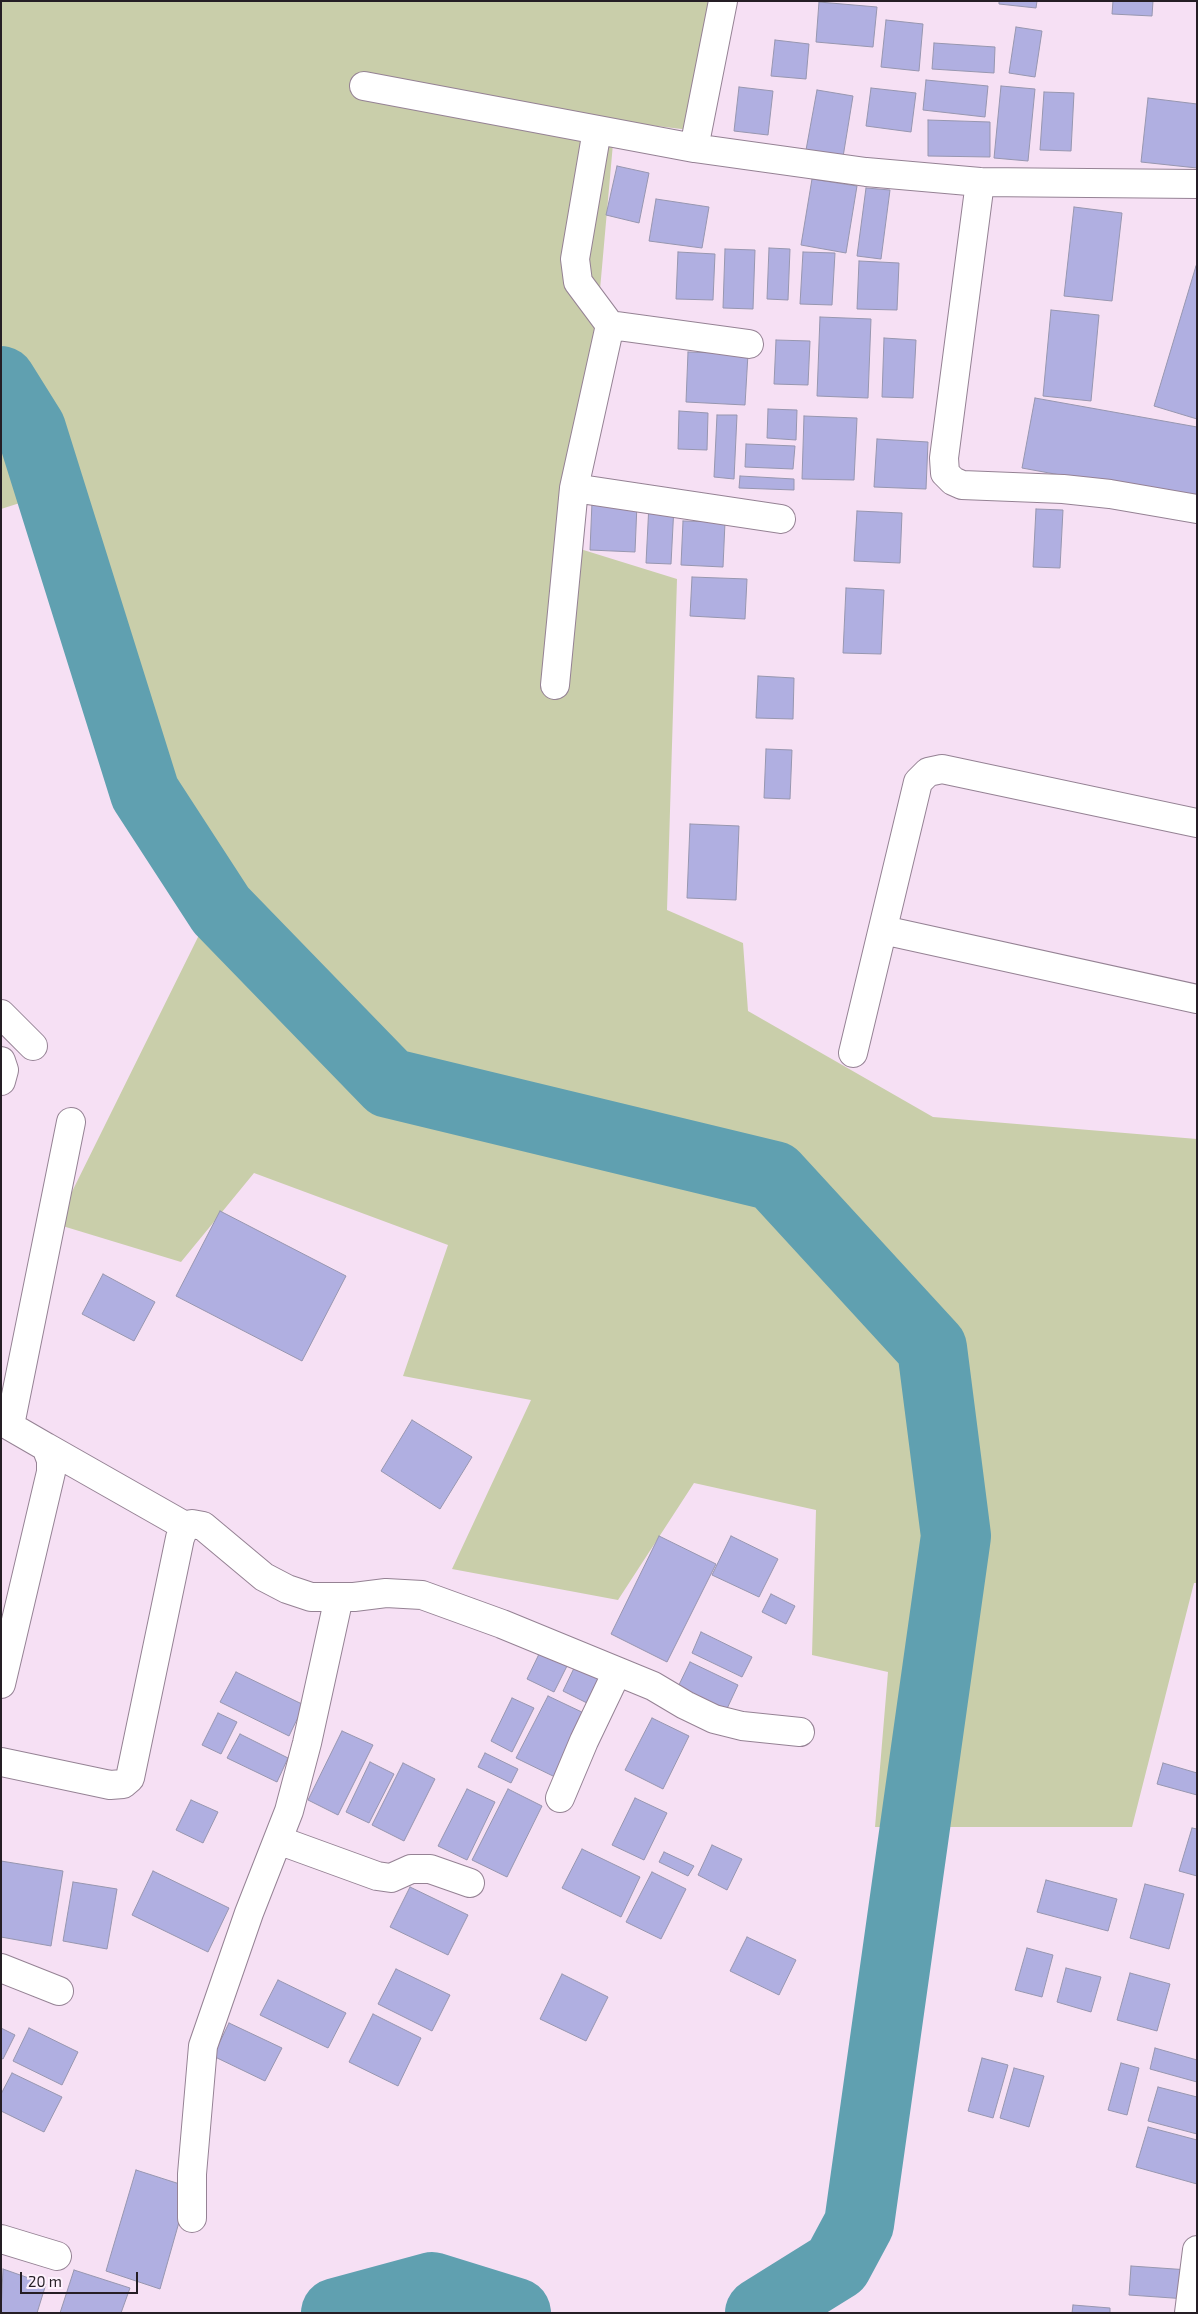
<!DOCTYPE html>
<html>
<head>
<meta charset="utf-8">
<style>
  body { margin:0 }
  #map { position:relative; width:1198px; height:2314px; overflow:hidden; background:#f6e0f4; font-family:"Exo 2",sans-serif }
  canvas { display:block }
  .frame { position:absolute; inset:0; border:2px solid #251e25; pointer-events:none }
  .scale { position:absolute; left:20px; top:2272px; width:118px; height:22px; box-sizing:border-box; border:2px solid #251e25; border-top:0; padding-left:6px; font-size:15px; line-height:18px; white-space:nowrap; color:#251e25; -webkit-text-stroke:4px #fef1fd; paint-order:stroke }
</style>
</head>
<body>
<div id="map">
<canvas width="1198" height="2314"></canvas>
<div class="frame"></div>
<div class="scale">20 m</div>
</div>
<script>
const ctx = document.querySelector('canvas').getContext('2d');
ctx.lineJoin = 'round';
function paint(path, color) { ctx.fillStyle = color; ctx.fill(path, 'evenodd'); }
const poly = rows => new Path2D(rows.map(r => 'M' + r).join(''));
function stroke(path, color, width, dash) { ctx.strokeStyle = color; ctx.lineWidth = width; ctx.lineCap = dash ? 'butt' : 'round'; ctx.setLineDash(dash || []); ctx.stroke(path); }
paint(poly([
  [1,1,718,1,698,131,615,121,577,548,677,579,667,910,743,943,748,1011,933,1117,1197,1139,1197,1583,1194,1583,1132,1827,875,1827,888,1672,812,1655,816,1510,694,1483,618,1600,452,1569,531,1400,403,1376,448,1245,254,1173,181,1262,56,1224,201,931,84,628,70,487,1,509,1,350,4,348,1,344]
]), '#c9ceaa');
stroke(poly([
  [1,381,31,429,145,793,221,910,389,1083,774,1176,932,1348,956,1536,859,2224,837,2265,760,2313],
  [336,2313,432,2287,516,2313]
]), '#60a0b0', 70);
const building = poly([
  [999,1,1037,1,1036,8,999,4,999,1],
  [1113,1,1153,1,1152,16,1112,14,1113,1],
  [819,2,877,7,873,47,816,42,819,2],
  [886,20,923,24,919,71,881,67,886,20],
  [1016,27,1042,31,1035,77,1009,73,1016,27],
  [775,40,809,44,806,79,771,76,775,40],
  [934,43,995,47,994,73,932,69,934,43],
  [926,80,988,86,985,117,923,110,926,80],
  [1001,86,1035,89,1028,161,994,158,1001,86],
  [739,87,773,91,768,135,734,131,739,87],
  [871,88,916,93,911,132,866,126,871,88],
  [817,90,853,96,843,157,806,150,817,90],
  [1044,92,1074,93,1071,151,1040,150,1044,92],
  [1148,98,1197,104,1197,168,1141,162,1148,98],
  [928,120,990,122,990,157,928,156,928,120],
  [617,166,649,173,639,223,606,215,617,166],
  [812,179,857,186,846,253,801,245,812,179],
  [866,188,890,190,881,259,857,256,866,188],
  [656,199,709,207,702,248,649,241,656,199],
  [1074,207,1122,213,1112,301,1064,296,1074,207],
  [769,248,790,249,788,300,767,299,769,248],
  [725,249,755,250,753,309,723,308,725,249],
  [678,252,715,254,713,300,676,299,678,252],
  [803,252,835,253,832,305,800,304,803,252],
  [859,261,899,263,897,310,857,309,859,261],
  [1196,266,1197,266,1197,419,1154,406,1196,266],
  [1051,310,1099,315,1091,401,1043,396,1051,310],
  [820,317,871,319,868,398,817,396,820,317],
  [884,338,916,340,913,398,882,397,884,338],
  [776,340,810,341,808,385,774,384,776,340],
  [688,352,748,354,745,405,686,402,688,352],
  [1035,398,1197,427,1197,500,1022,468,1035,398],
  [768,409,797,410,796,440,767,438,768,409],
  [679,411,708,413,707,450,678,449,679,411],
  [717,415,737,415,734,479,714,477,717,415],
  [804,416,857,418,854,480,802,479,804,416],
  [877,439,928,442,926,489,874,487,877,439],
  [746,444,795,446,793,469,745,467,746,444],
  [740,476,794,479,794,490,739,488,740,476],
  [592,502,637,504,635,552,590,550,592,502],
  [649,504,674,506,671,564,646,563,649,504],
  [1036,509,1063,510,1060,568,1033,567,1036,509],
  [857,511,902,513,900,563,854,561,857,511],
  [683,521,725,522,723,567,681,565,683,521],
  [692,577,747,579,745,619,690,616,692,577],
  [846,588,884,590,881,654,843,653,846,588],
  [758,676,794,678,793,719,756,718,758,676],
  [766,749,792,750,790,799,764,798,766,749],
  [690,824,739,826,736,900,687,898,690,824],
  [220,1211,346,1276,302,1361,176,1296,220,1211],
  [103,1274,155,1302,134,1341,82,1314,103,1274],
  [412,1420,472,1457,440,1509,381,1471,412,1420],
  [659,1536,716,1564,667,1662,611,1634,659,1536],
  [731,1536,778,1559,759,1597,712,1575,731,1536],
  [771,1594,795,1606,786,1624,762,1612,771,1594],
  [701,1632,752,1657,742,1677,692,1653,701,1632],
  [540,1652,567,1666,554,1692,527,1679,540,1652],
  [690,1662,738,1685,725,1713,677,1689,690,1662],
  [576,1664,609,1680,595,1707,563,1691,576,1664],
  [236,1672,304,1705,289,1736,220,1702,236,1672],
  [548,1696,586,1714,555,1777,516,1758,548,1696],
  [512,1698,534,1708,512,1752,491,1741,512,1698],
  [218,1713,237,1722,221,1754,202,1745,218,1713],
  [652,1718,689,1736,663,1789,625,1770,652,1718],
  [342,1731,373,1745,338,1815,308,1800,342,1731],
  [240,1734,288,1758,277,1782,227,1758,240,1734],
  [485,1753,518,1769,511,1783,478,1767,485,1753],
  [370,1762,394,1774,369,1823,346,1812,370,1762],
  [403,1763,435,1779,404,1841,372,1825,403,1763],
  [1163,1763,1197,1773,1197,1795,1157,1784,1163,1763],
  [467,1789,495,1802,467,1860,438,1846,467,1789],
  [508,1789,542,1806,507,1877,472,1860,508,1789],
  [635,1798,667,1813,644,1860,612,1845,635,1798],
  [191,1800,218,1812,203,1843,176,1830,191,1800],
  [1192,1828,1197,1829,1197,1876,1179,1871,1192,1828],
  [712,1845,742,1859,727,1890,698,1875,712,1845],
  [582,1849,640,1877,621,1917,562,1888,582,1849],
  [664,1852,694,1866,688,1876,659,1862,664,1852],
  [1,1861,63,1871,51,1946,1,1937,1,1861],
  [153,1871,229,1908,208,1952,132,1915,153,1871],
  [652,1872,686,1889,661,1939,626,1922,652,1872],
  [1046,1880,1117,1899,1108,1931,1037,1912,1046,1880],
  [73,1882,117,1889,107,1949,63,1941,73,1882],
  [1145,1884,1184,1894,1169,1949,1130,1938,1145,1884],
  [410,1887,468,1915,448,1955,390,1927,410,1887],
  [747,1937,796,1960,779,1995,730,1971,747,1937],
  [1027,1948,1053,1955,1042,1997,1015,1990,1027,1948],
  [1066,1968,1101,1977,1091,2012,1057,2002,1066,1968],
  [396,1969,450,1995,432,2031,378,2004,396,1969],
  [1130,1973,1170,1984,1157,2031,1117,2020,1130,1973],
  [562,1974,608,1997,586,2041,540,2019,562,1974],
  [278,1980,346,2013,328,2048,260,2015,278,1980],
  [373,2014,421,2038,398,2086,349,2062,373,2014],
  [229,2023,282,2048,265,2081,213,2056,229,2023],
  [1,2028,15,2035,3,2059,1,2058,1,2028],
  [29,2028,78,2052,62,2085,13,2061,29,2028],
  [1155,2048,1197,2060,1197,2082,1150,2069,1155,2048],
  [982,2058,1008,2065,993,2118,968,2111,982,2058],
  [1121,2063,1139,2068,1127,2115,1108,2110,1121,2063],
  [1014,2068,1044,2076,1029,2127,1000,2118,1014,2068],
  [12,2073,62,2097,44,2132,1,2111,1,2094,12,2073],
  [1158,2087,1197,2097,1197,2134,1148,2121,1158,2087],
  [1148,2127,1197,2140,1197,2184,1136,2167,1148,2127],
  [136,2170,189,2187,160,2289,106,2271,136,2170],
  [1131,2266,1189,2270,1187,2299,1129,2295,1131,2266],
  [3,2269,46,2284,37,2313,1,2313,3,2269],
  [74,2270,130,2288,121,2313,60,2313,74,2270],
  [1073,2305,1110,2308,1110,2313,1072,2313,1073,2305]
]);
paint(building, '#b0afe1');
stroke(building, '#9796af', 1);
const minor = poly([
  [364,86,694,148,866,172,980,182,1197,184],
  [597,130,575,259,578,282,610,325,574,488,781,519],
  [694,148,723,1],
  [980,182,944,458,945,473,953,481,962,485,1063,489,1110,494,1197,509],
  [610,325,749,344],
  [555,685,574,488],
  [883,930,1197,999],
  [1,1014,33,1046],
  [853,1053,918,782,928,772,942,769,1197,823],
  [1,1061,4,1070,1,1081],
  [1,1421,46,1447,51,1460,51,1472,1,1684],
  [10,1425,71,1122],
  [46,1447,185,1526],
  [1,1762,110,1785,123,1784,130,1778,180,1538,185,1526,192,1524,203,1526,264,1577,287,1589,311,1597,354,1597,386,1593,422,1595,502,1624,653,1686,685,1705,714,1719,742,1726,800,1732],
  [560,1798,584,1741,617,1672],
  [278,1840,377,1876,391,1878,411,1869,430,1869,470,1883],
  [1,1968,59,1991],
  [192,2218,192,2174,203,2046,249,1913,289,1811,307,1743,339,1597],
  [1,2239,57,2256],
  [1189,2313,1197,2250]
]);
stroke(minor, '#958294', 30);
stroke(minor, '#fff', 28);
</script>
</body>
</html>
